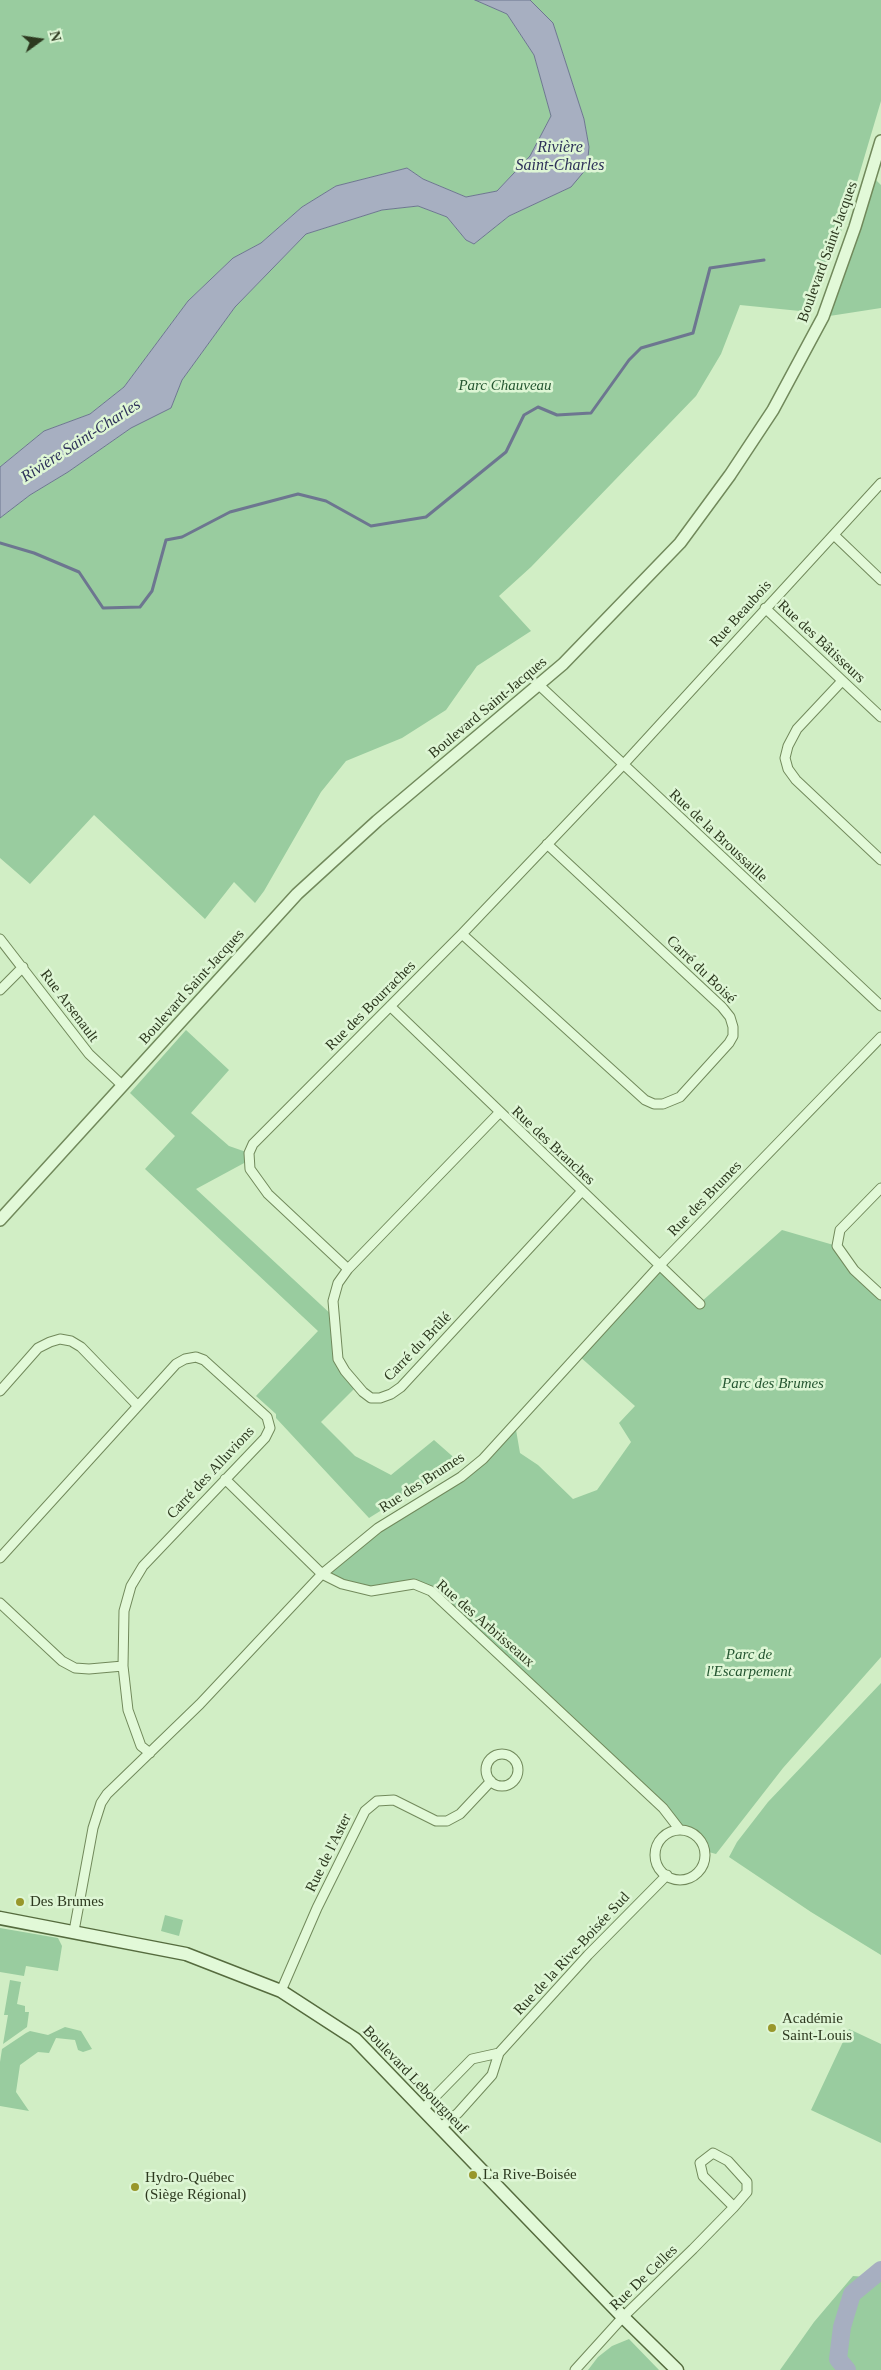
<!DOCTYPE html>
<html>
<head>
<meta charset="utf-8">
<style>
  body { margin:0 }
  #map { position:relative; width:881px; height:2370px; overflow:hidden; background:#d1eec5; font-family:Georgia,serif }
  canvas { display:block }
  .north { position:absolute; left:15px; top:15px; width:50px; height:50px; -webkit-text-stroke:4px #def6d5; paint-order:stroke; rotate:76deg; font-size:14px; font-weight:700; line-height:20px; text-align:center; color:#2d391f }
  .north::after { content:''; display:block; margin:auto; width:18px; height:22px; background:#2d391f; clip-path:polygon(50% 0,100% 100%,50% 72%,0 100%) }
</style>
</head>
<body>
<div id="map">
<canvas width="881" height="2370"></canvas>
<div class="north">N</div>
</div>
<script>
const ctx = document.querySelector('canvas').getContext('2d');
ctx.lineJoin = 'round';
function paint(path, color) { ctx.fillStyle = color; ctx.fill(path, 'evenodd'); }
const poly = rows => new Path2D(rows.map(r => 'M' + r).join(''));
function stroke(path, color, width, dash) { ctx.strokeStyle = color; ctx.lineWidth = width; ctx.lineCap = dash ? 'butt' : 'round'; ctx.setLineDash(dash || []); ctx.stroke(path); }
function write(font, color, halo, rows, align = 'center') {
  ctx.font = font + ' Georgia,serif'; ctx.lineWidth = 5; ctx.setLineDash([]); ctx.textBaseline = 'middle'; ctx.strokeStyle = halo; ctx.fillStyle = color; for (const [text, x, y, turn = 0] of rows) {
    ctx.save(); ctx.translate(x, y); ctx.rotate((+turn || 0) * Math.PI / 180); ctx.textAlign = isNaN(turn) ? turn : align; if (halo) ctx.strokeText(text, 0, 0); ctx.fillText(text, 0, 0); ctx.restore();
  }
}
paint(poly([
  [0,0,475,0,507,14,534,55,551,116,530,156,497,191,466,197,423,179,407,168,336,186,302,207,261,243,233,258,188,301,124,387,90,414,44,431,0,467],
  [530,0,881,0,881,101,846,219,810,312,740,305,721,354,696,396,531,567,499,596,531,631,477,666,446,710,402,738,346,761,321,792,264,891,255,903,234,882,205,919,94,815,30,884,0,858,0,518,30,495,68,472,131,428,171,408,182,380,235,307,306,234,382,210,418,206,447,217,466,240,474,244,509,216,571,187,589,147,584,119,553,23],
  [872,176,881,185,881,308,823,317],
  [186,1030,229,1070,191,1113,229,1146,249,1153,246,1162,196,1189,334,1317,338,1359,357,1386,321,1422,355,1456,391,1475,434,1440,459,1462,369,1518,276,1418,276,1414,256,1396,318,1331,145,1169,175,1136,130,1093],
  [782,1230,837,1246,881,1295,881,1657,783,1768,716,1854,705,1851,699,1839,690,1832,680,1830,431,1591,414,1584,371,1591,322,1574,361,1541,461,1477,515,1424,520,1453,538,1465,573,1499,597,1490,631,1442,619,1423,635,1406,578,1355,660,1265,700,1303],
  [881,1683,881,1955,811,1912,729,1857,737,1842,768,1802],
  [165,1915,183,1920,179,1936,161,1931],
  [0,1928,58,1938,62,1946,58,1971,26,1966,24,1976,0,1972],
  [10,1980,21,1982,17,2004,25,2006,25,2012,29,2012,27,2027,3,2044,8,2015,4,2015],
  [65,2027,81,2031,92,2049,83,2052,78,2050,75,2040,56,2038,49,2053,38,2052,20,2065,16,2092,29,2111,0,2106,0,2062,2,2049,26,2033,30,2031,48,2035],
  [849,2029,881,2044,881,2143,811,2110],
  [853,2276,881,2278,881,2370,780,2370,814,2322],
  [629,2339,659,2370,588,2370,598,2357,612,2346]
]), '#99cc9f');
const water = poly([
  [475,0,530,0,553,23,584,119,589,147,587,168,571,187,509,216,474,244,466,240,447,217,418,206,382,210,306,234,235,307,182,380,171,408,131,428,68,472,30,495,0,518,0,467,44,431,90,414,124,387,188,301,233,258,261,243,302,207,336,186,407,168,423,179,466,197,497,191,530,156,551,116,534,55,507,14,475,0]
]);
paint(water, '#a7afc1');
stroke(water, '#6d7690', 1);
stroke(poly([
  [0,543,34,553,79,572,103,608,140,607,152,591,166,540,182,537,230,512,298,494,326,501,371,526,426,517,506,452,524,415,538,407,557,415,591,413,629,360,641,348,693,333,710,268,764,260]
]), '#6d7690', 3);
stroke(poly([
  [847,2370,838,2359,842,2327,852,2294,881,2270]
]), '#a7afc1', 18);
const minor = poly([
  [834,535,881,580],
  [765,608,881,717],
  [842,681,797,729,788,746,785,758,788,769,796,780,881,860],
  [539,685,881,1006],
  [462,934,645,1100,654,1104,663,1104,680,1097,729,1043,733,1036,733,1027,730,1017,722,1007,547,844],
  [0,939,89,1054,123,1086],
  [0,990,23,967],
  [390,1006,700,1304],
  [499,1113,348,1269,338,1283,333,1301,338,1359,345,1371,363,1392,371,1398,380,1398,391,1394,401,1387,582,1191],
  [881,1188,840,1230,837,1246,854,1270,881,1295],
  [348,1269,268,1194,250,1169,249,1153,253,1144,462,934,622,766,881,483],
  [0,1391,38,1348,50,1342,60,1339,71,1341,81,1347,138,1406],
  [225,1479,322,1574,342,1584,371,1591,414,1584,431,1591,663,1808,680,1830],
  [0,1558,176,1364,185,1359,196,1357,204,1360,267,1417,270,1428,265,1438,143,1566,131,1586,124,1611,123,1666,128,1710,141,1746,150,1753],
  [0,1603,62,1661,75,1668,89,1669,123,1666],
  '486 1770a16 16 0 1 1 32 0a16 16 0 1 1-32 0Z',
  '655 1855a25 25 0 1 1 50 0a25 25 0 1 1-50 0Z',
  [74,1931,93,1828,101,1803,107,1794,200,1704,322,1574,378,1528,461,1477,483,1459,660,1265,881,1037],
  [281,1991,317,1908,365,1811,377,1801,394,1800,436,1821,447,1821,460,1814,491,1781],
  [423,2109,472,2059,499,2053],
  [440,2128,458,2113,492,2075,499,2053,588,1955,667,1875],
  [575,2370,623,2317,693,2249,734,2207,747,2192,747,2182,728,2161,713,2153,700,2163,703,2176,734,2207]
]);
const tertiary = poly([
  [0,1220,297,894,377,821,563,664,680,543,730,475,773,410,823,317,855,227,881,141]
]);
const secondary = poly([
  [0,1918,186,1954,281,1991,355,2039,623,2317,677,2370]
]);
stroke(minor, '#71895b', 11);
stroke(tertiary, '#71895b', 14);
stroke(secondary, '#556b3e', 15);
stroke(minor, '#e2f9d8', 9);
stroke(tertiary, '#e2f9d8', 11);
stroke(secondary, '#e2f9d8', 12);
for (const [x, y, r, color] of [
  [20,1902,5,"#98972b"],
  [772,2028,5,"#98972b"],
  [473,2175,5,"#98972b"],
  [135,2187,5,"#98972b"]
]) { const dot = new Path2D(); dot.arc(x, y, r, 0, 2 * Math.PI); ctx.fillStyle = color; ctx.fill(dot); stroke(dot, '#def6d5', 2); }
write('15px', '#2d391f', '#def6d5', [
  ["Boulevard Saint-Jacques",828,252,-70],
  ["Rue Beaubois",741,614,-48],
  ["Rue des Bâtisseurs",821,642,43],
  ["Boulevard Saint-Jacques",488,708,-40],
  ["Rue de la Broussaille",718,836,43],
  ["Carré du Boisé",701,970,44],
  ["Boulevard Saint-Jacques",192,987,-48],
  ["Rue Arsenault",69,1006,53],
  ["Rue des Bourraches",371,1006,-45],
  ["Rue des Branches",553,1146,43],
  ["Rue des Brumes",705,1199,-46],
  ["Carré du Brûlé",418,1347,-46],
  ["Carré des Alluvions",211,1473,-47],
  ["Rue des Brumes",422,1483,-33],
  ["Rue des Arbrisseaux",485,1624,41],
  ["Rue de l'Aster",329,1853,-64],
  ["Rue de la Rive-Boisée Sud",572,1954,-47],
  ["Boulevard Lebourgneuf",415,2080,46],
  ["Rue De Celles",644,2278,-44]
]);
write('italic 15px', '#255631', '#def6d5', [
  ["Parc Chauveau",505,386],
  ["Parc des Brumes",773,1384],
  ["Parc de",749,1655],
  ["l'Escarpement",749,1672]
]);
write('15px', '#2d391f', '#def6d5', [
  ["Des Brumes",30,1902],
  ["Académie",782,2019],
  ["Saint-Louis",782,2036],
  ["La Rive-Boisée",483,2175],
  ["Hydro-Québec",145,2178],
  ["(Siège Régional)",145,2195]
], 'left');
write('italic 16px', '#2e3159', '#def6d5', [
  ["Rivière",560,148],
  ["Saint-Charles",560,166],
  ["Rivière Saint-Charles",81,441,-33]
]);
</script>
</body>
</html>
